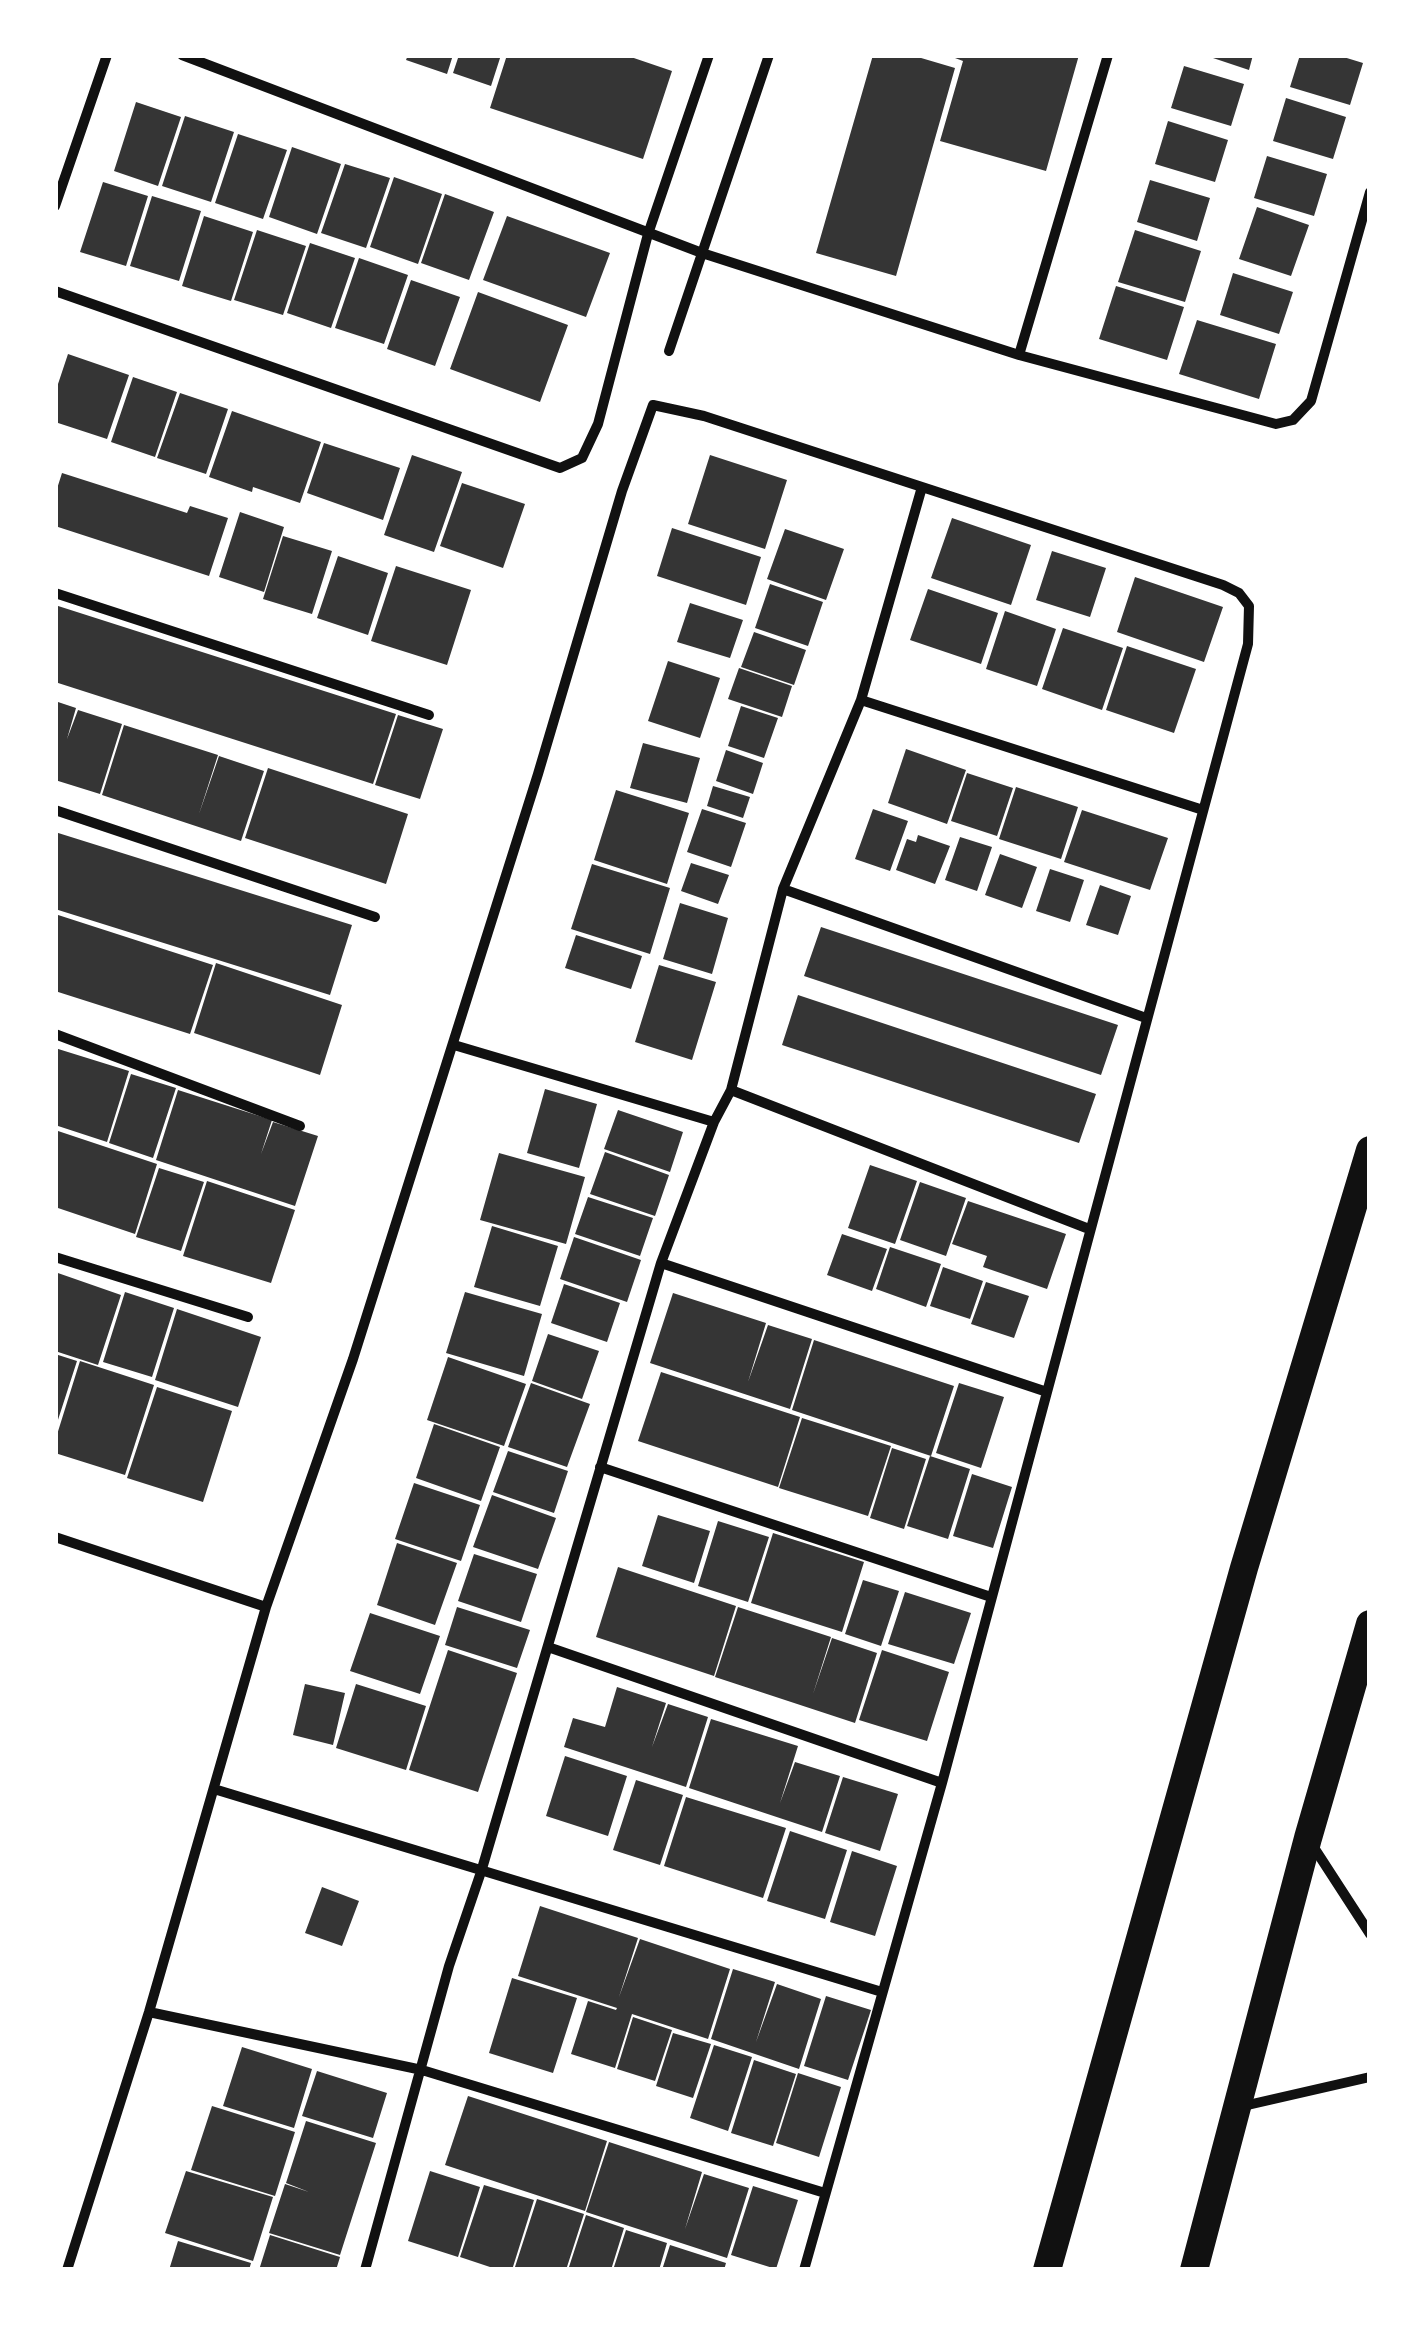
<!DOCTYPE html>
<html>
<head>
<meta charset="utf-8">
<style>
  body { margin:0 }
  #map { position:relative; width:1425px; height:2325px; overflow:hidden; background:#fff; font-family:Lato,sans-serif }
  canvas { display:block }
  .frame { position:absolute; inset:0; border:58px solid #fff; pointer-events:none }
</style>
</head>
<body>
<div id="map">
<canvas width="1425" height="2325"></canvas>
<div class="frame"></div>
</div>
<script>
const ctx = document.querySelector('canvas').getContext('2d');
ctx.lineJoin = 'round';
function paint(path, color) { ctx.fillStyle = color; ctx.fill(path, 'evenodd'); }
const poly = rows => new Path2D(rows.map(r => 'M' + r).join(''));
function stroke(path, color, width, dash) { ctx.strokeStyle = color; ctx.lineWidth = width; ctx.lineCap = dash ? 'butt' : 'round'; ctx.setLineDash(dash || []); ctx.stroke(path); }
paint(poly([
  [408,55,453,55,447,74,406,60],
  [459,55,501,55,491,86,453,73],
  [507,55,625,55,672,71,643,159,490,108],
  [873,55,911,55,955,68,896,276,816,253],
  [947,55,1079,55,1046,171,940,141,963,61],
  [1204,55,1253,55,1249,70],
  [1300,55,1337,55,1363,63,1350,105,1290,87],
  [1184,66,1244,84,1231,126,1171,108],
  [1286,98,1346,117,1333,159,1273,141],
  [136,102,181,117,158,186,114,171],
  [185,116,234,132,211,202,162,186],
  [1168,121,1228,140,1215,182,1155,164],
  [238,134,287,150,263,219,215,203],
  [292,147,341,164,317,234,269,217],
  [1267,156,1327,174,1314,216,1254,198],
  [345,164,390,178,366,248,321,233],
  [394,177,442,194,418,264,370,247],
  [1150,180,1210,198,1197,241,1137,222],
  [103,182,148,196,126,266,80,252],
  [445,194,494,212,469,280,421,263],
  [152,196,201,211,179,281,130,266],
  [1257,207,1309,225,1291,276,1239,259],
  [204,216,253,232,231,301,182,286],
  [507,216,610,253,586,317,483,280],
  [257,230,306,246,283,315,234,300],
  [1135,230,1201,251,1185,302,1118,282],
  [310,243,355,258,331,328,287,313],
  [359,258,408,275,384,344,335,328],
  [1233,273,1293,292,1279,334,1220,315],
  [411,280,460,297,435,366,387,349],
  [1116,286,1184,307,1167,360,1099,339],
  [478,292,568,325,540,402,450,369],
  [1197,320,1276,344,1259,399,1179,374],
  [68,354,129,375,107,439,55,422,55,393],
  [133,377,177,392,155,457,111,442],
  [180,393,228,409,206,474,157,458],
  [232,411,321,442,300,503,253,487,252,492,209,477],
  [324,443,400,468,383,520,307,493],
  [412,455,462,472,434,552,384,535],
  [710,455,787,480,765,549,688,524],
  [62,473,187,513,190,506,228,518,209,576,55,526,55,495],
  [462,483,525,504,503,568,440,546],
  [240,512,284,527,264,592,219,577],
  [952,518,1031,545,1011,605,931,578],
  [672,528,761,557,746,605,657,576],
  [785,529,844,549,826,600,767,579],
  [283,536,332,551,312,614,263,599],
  [1052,551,1106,568,1090,617,1036,600],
  [338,556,388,573,368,635,317,618],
  [396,566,471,590,447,665,371,641],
  [1135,577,1223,607,1204,662,1117,632],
  [770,584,823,602,808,646,755,628],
  [928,589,998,613,981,664,910,640],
  [690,603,743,620,730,658,677,642],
  [55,605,396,714,373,784,55,682],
  [1005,611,1056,629,1037,686,986,669],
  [1063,628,1123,648,1102,710,1042,689],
  [754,632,806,650,794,685,741,667],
  [1127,646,1196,669,1174,733,1106,710],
  [668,661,720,678,700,738,648,721],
  [739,668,792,686,782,717,728,699],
  [55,701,76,708,67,739,78,710,122,724,100,794,55,780],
  [741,706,778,718,764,758,728,746],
  [398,715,443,729,420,799,375,785],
  [124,725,218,755,199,814,219,756,264,771,241,841,102,795],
  [643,743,700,758,687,803,630,788],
  [906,749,966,770,947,824,888,803],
  [726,750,763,763,753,794,716,781],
  [268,768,408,814,386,884,245,838],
  [967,773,1013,788,997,836,951,821],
  [713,786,750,797,743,818,707,806],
  [1016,787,1078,807,1061,859,999,839],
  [616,790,689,813,667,884,594,860],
  [702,809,746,823,731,867,687,852],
  [873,809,908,821,890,871,855,859],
  [1082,810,1168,838,1150,890,1064,862],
  [55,832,352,925,330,995,55,909],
  [918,835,950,846,935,884,896,870,907,839,916,842],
  [960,837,992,847,977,891,945,880],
  [1000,854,1037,867,1022,908,985,895],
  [691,863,729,875,718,904,681,891],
  [592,864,670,888,650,954,571,929],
  [1050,869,1084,880,1070,922,1036,911],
  [1100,885,1131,896,1118,935,1086,925],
  [680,903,728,918,712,974,663,959],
  [55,914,213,965,190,1034,55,991],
  [821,927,1118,1025,1101,1075,804,976],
  [576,935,642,956,631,989,565,968],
  [216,963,342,1005,320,1075,194,1033],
  [659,965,716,982,692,1060,635,1042],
  [798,995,1096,1094,1079,1143,782,1045],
  [55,1048,129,1071,107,1142,55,1125],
  [131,1074,176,1088,153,1158,109,1143],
  [545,1089,597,1104,579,1168,527,1153],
  [178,1090,272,1120,261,1154,273,1122,318,1136,295,1206,156,1160],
  [618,1110,683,1132,670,1172,604,1149],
  [55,1130,157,1164,135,1234,55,1207],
  [605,1152,669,1175,655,1216,590,1194],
  [499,1153,585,1177,566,1244,480,1220],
  [870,1165,917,1181,895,1244,848,1228],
  [159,1168,204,1182,181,1251,136,1237],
  [207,1181,295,1210,271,1283,183,1256],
  [920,1182,966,1198,946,1256,900,1240],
  [588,1197,653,1218,640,1256,575,1234],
  [968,1201,1066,1234,1047,1289,983,1267,987,1256,952,1244],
  [492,1226,558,1246,540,1306,474,1287],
  [842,1234,887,1249,872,1291,827,1275],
  [574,1237,641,1260,627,1302,560,1279],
  [890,1247,941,1264,926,1307,876,1289],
  [943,1267,983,1281,970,1319,930,1306],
  [55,1272,121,1295,98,1365,55,1351],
  [986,1282,1029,1296,1014,1338,971,1324],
  [564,1284,620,1303,607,1342,551,1323],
  [125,1292,174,1308,152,1377,103,1362],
  [465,1292,542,1314,524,1376,446,1353],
  [673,1293,766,1323,748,1382,768,1325,812,1339,790,1409,650,1363],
  [177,1309,261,1337,238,1407,155,1380],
  [548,1334,599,1351,582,1399,532,1381],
  [814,1340,954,1386,931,1456,792,1410],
  [55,1354,77,1361,56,1426,55,1426],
  [448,1357,526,1384,504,1446,427,1420],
  [80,1361,154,1385,125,1475,55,1453,55,1441],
  [661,1372,800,1417,778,1487,638,1441],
  [531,1383,590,1404,567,1467,508,1447],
  [959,1383,1004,1397,981,1468,936,1453],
  [157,1387,232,1411,203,1502,127,1478],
  [802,1418,891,1446,868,1516,779,1488],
  [434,1424,500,1447,481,1501,416,1478],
  [892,1448,926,1459,904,1529,870,1518],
  [508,1451,568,1471,554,1513,493,1492],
  [930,1456,970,1469,948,1539,907,1526],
  [972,1474,1012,1487,993,1548,953,1536],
  [414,1483,480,1505,461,1561,395,1539],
  [492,1495,556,1518,538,1569,473,1547],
  [658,1515,710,1531,694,1583,642,1566],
  [718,1521,769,1537,748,1602,698,1586],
  [773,1533,864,1562,842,1632,751,1603],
  [397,1543,457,1563,435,1625,377,1605],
  [474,1554,537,1574,521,1622,458,1601],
  [618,1567,736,1606,714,1676,596,1637],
  [863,1580,899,1591,881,1646,845,1634],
  [905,1592,971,1613,954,1664,888,1644],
  [457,1607,530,1630,517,1668,445,1645],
  [738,1607,831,1637,813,1694,832,1638,877,1653,855,1723,715,1677],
  [370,1613,440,1636,420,1694,350,1671],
  [448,1650,517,1673,478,1792,409,1770],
  [882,1650,949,1672,927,1741,859,1720],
  [305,1684,345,1693,333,1745,293,1735],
  [356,1684,426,1706,406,1770,336,1748],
  [617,1687,666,1703,652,1747,668,1704,708,1717,686,1787,564,1747,573,1718,605,1727],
  [711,1719,798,1746,780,1803,795,1762,840,1776,822,1832,689,1788],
  [565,1756,627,1776,608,1836,546,1816],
  [843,1777,898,1794,880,1851,825,1833],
  [636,1780,683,1795,660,1865,613,1850],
  [686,1797,786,1828,763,1898,664,1866],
  [790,1831,847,1850,825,1919,767,1901],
  [852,1851,897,1866,875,1936,830,1922],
  [322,1887,359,1901,342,1946,305,1933],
  [540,1906,638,1938,619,1997,640,1939,730,1969,708,2039,632,2014,615,2068,571,2054,588,2001,616,2010,617,2008,518,1976],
  [733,1969,775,1982,756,2042,777,1984,821,1999,799,2069,711,2039],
  [512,1978,577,1998,553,2073,489,2053],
  [826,1996,871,2010,848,2080,804,2066],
  [633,2017,672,2030,655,2081,617,2069],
  [673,2033,711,2044,693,2098,656,2086],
  [714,2045,752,2057,728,2131,690,2118],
  [242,2047,312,2069,294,2128,223,2106],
  [754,2060,796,2074,773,2146,731,2133],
  [317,2071,387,2093,373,2138,302,2116],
  [798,2073,841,2087,819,2157,776,2143],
  [468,2096,607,2141,585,2211,445,2165],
  [212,2106,295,2132,275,2196,191,2170],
  [306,2121,376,2143,340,2255,269,2233,285,2184,309,2192,286,2183],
  [609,2142,702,2172,685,2229,704,2174,749,2188,727,2258,586,2212],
  [186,2171,273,2197,253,2261,165,2233],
  [430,2171,480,2187,458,2257,408,2241],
  [484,2185,534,2200,512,2270,499,2270,460,2257],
  [753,2186,798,2200,776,2269,731,2255],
  [537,2199,584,2214,566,2270,514,2270],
  [586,2215,624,2228,611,2270,568,2270],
  [626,2230,667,2243,659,2270,613,2270],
  [270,2235,340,2257,336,2270,259,2270],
  [178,2241,251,2263,249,2270,169,2270],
  [670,2245,726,2263,724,2270,662,2270]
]), '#353535');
stroke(poly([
  [182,55,702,253,1019,355,1276,424,1293,420,1311,401,1370,192],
  [55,206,107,55],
  [55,291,560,468,582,458,598,424,648,234,709,55],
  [669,351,769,55],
  [1019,355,1108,55],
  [55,593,429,715],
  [861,700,1203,810],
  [55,810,375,917],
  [783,889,1146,1018],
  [55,1034,300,1126],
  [454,1045,714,1122],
  [731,1090,1089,1229],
  [55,1257,248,1317],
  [661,1263,1047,1392],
  [600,1467,991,1597],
  [55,1537,266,1607],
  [548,1647,942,1783],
  [214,1789,882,1992],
  [1311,1843,1370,1934],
  [149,2012,422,2070,825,2193],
  [1239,2107,1370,2077],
  [67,2270,149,2012,266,1607,353,1359,538,774,622,491,653,405,704,416,1223,585,1239,593,1249,606,1248,644,942,1783,804,2270],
  [365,2270,449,1966,481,1872,661,1263,714,1122,731,1090,783,889,861,700,922,487]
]), '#111', 10);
stroke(poly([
  [1047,2270,1244,1568,1370,1150],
  [1194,2270,1308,1838,1370,1624]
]), '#111', 28);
</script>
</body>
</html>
